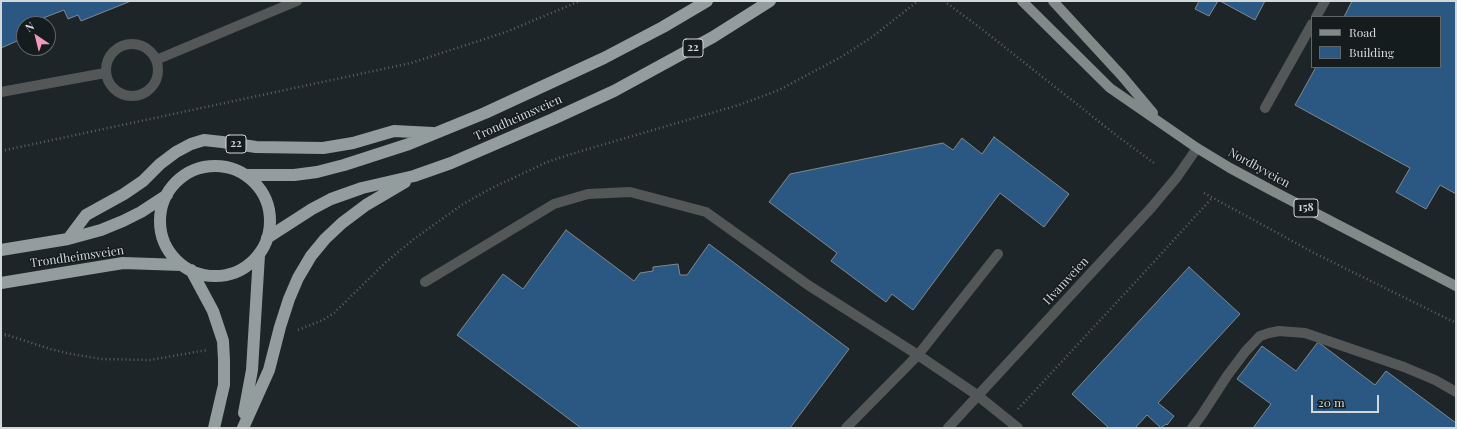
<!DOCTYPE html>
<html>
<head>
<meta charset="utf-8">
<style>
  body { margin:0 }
  #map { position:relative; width:1457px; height:429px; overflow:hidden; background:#1e2528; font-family:"Playfair Display",serif }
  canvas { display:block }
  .frame { position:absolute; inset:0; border:2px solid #d3d8d9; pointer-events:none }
  .legend { position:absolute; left:1311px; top:16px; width:130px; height:52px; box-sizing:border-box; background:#151c1e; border:1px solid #616769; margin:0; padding:5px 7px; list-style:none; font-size:12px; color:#d3d8d9 }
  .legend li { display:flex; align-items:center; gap:8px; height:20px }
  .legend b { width:20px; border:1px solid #616769 }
  .north { position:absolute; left:16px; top:16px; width:40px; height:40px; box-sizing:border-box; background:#151c1e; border:1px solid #616769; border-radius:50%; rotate:325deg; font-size:11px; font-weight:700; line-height:16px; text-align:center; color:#d3d8d9 }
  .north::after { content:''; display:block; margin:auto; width:14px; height:18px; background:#f09ab7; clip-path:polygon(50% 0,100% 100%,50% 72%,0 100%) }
  .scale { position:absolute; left:1311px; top:395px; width:68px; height:18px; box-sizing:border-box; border:2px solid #d3d8d9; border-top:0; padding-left:5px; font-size:12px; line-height:14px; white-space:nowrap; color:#d3d8d9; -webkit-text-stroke:3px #151c1e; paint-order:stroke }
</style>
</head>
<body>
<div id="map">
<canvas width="1457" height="429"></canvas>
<div class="frame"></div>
<ul class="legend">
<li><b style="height:5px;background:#818989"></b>Road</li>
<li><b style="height:11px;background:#2a5882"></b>Building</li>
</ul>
<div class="north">N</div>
<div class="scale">20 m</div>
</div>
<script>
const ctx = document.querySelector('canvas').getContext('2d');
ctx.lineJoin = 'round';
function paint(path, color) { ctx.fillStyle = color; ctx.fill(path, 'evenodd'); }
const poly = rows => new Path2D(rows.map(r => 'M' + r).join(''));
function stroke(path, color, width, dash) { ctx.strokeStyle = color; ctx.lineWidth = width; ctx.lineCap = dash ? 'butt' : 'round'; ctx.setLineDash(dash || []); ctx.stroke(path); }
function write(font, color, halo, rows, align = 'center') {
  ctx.font = font + ' "Playfair Display",serif'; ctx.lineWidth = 3; ctx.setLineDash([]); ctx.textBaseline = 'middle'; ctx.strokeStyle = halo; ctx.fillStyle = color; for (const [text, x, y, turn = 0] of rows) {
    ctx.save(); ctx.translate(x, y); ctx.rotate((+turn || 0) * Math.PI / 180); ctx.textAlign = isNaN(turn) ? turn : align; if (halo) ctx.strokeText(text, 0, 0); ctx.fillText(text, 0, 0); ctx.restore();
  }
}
const building = poly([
  [1,1,131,1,81,21,78,15,68,19,64,10,38,20,40,24,24,24,24,38,1,48,1,1],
  [1199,1,1218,1,1209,16,1195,9,1199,1],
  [1220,1,1265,1,1255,20,1220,1],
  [1352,1,1456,1,1456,194,1440,185,1426,209,1396,192,1410,168,1295,105,1316,67,1440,67,1440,17,1344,17,1352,1],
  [994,137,1069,194,1044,227,1000,193,913,310,892,294,886,302,831,261,837,253,769,202,790,174,943,143,953,150,962,138,982,154,994,137],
  [566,230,634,281,640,273,653,271,653,267,678,264,680,275,687,275,709,244,849,349,790,428,581,428,457,335,503,274,523,289,566,230],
  [1189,267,1240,314,1158,403,1174,416,1167,425,1166,424,1161,428,1147,415,1135,428,1109,428,1072,394,1189,267],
  [1318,342,1375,385,1386,371,1456,423,1456,428,1253,428,1271,404,1237,379,1262,346,1296,371,1318,342]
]);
paint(building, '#2a5882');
stroke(building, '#82888d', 1);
stroke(poly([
  [944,1,983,30,1116,135,1154,163],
  [1,151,411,63,506,32,580,1],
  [1204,193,1316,254,1456,323],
  [298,330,323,320,334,313,386,262,414,239,463,204,490,189,547,162,581,151,739,105,779,90,841,57,872,37,918,1],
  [1,333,50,349,71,354,102,359,150,360,207,350],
  [1,337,6,335],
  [1018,409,1141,276,1212,198]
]), '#5d6365', 2.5, [1, 3]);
stroke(poly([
  [1316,17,1325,1],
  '106 70a26 26 0 1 1 52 0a26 26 0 1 1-52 0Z',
  [156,60,297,1],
  [1,92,105,73],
  [1265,108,1312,24],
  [425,282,554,204,588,194,630,192,706,212,808,285,918,355,977,395,1018,428],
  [846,428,918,355,998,254],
  [1192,428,1201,416,1227,376,1245,352,1260,336,1269,333,1279,331,1305,333,1404,367,1435,380,1456,392]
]), '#535757', 10);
stroke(poly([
  [948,428,1151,208,1177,177,1197,148]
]), '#535757', 10);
stroke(poly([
  [1022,1,1110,88,1197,148,1230,168,1271,190,1456,286],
  [1053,1,1122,76,1153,113]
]), '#818989', 10);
stroke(poly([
  '160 221a55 55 0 1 1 110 0a55 55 0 1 1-110 0Z',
  [245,175,294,175,317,172,344,165,409,144,485,113,604,58,663,27,707,1],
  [267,238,312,209,331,199,362,188,414,176,451,163,553,119,614,91,713,37,770,1],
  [68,239,86,215,124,194,143,181,160,164,176,152,191,144,204,140,222,142,256,147,323,148,353,143,394,131,433,133],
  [1,250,68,239,101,230,123,221,141,212,167,195],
  [191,270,213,311,223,341,224,360,224,385,214,428],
  [1,283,123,263,182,265],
  [244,413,252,370,259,255],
  [243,428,269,370,280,327,289,299,298,278,311,256,325,239,342,223,366,205,405,182]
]), '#949d9d', 12);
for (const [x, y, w] of [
  [693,48,20],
  [236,144,20],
  [1306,208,24]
]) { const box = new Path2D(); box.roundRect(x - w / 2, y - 9, w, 18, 3); ctx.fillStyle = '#151c1e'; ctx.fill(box); stroke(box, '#d3d8d9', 1); }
write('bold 11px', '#d3d8d9', null, [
  ["22",693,48],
  ["22",236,144],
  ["158",1306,208]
]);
write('12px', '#d3d8d9', '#151c1e', [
  ["Trondheimsveien",518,118,-24],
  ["Nordbyveien",1259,168,29],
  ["Trondheimsveien",77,257,-8],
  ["Hvamveien",1066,281,-47]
]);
</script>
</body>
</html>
